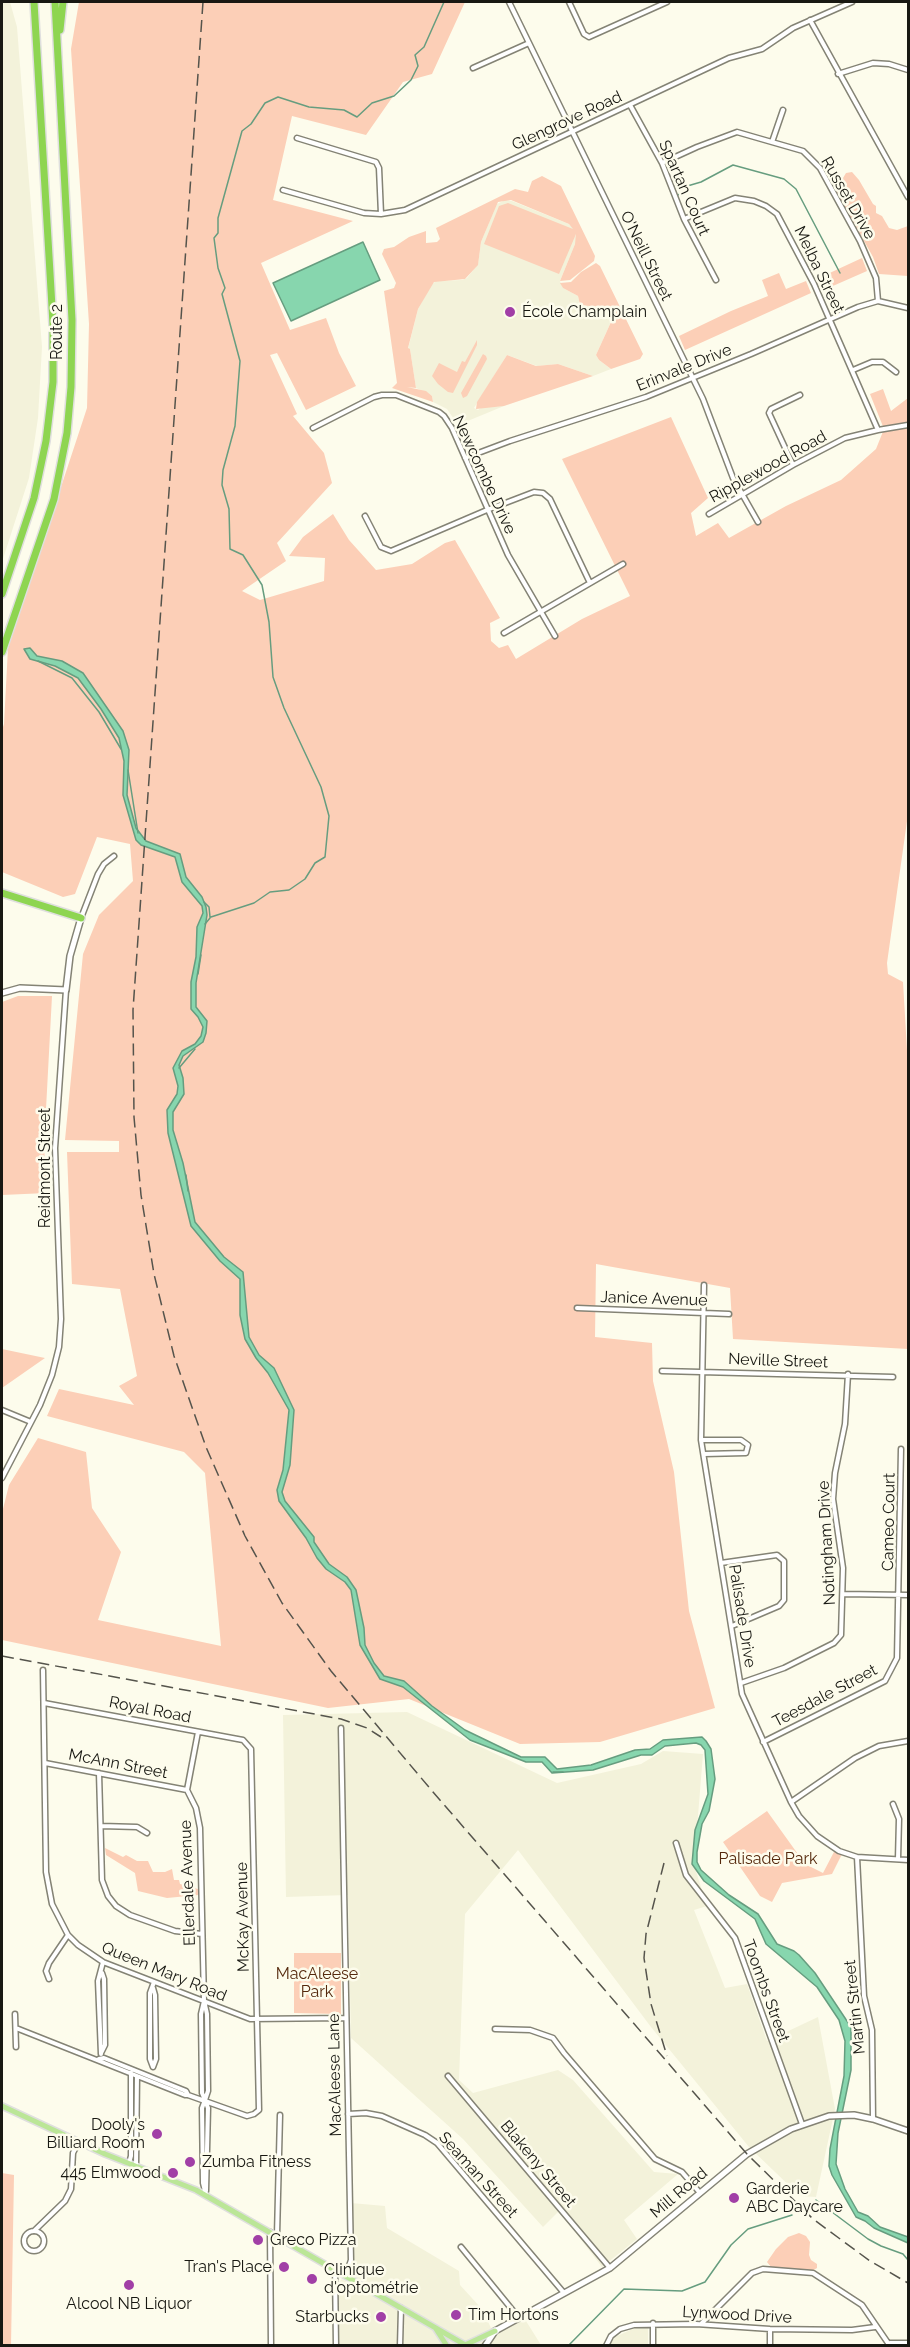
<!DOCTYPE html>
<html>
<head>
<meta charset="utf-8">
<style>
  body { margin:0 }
  #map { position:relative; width:910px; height:2347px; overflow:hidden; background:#fdfcec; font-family:Raleway,sans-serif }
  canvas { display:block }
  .frame { position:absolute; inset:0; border:3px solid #181812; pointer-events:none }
</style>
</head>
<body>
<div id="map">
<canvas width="910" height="2347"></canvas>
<div class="frame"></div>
</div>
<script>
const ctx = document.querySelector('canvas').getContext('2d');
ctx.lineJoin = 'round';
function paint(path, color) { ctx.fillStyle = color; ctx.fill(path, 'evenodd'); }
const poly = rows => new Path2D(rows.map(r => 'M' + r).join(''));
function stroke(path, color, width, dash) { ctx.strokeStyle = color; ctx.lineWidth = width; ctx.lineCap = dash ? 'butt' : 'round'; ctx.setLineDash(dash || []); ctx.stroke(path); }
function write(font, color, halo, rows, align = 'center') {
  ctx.font = font + ' Raleway,sans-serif'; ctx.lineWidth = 5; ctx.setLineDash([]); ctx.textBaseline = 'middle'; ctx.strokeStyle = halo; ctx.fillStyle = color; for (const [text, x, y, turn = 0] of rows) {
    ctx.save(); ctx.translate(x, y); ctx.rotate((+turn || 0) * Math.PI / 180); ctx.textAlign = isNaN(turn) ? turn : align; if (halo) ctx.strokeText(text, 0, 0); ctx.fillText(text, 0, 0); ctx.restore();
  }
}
paint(poly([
  [2,2,10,2,17,27,42,347,38,418,29,478,2,562],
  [505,200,512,201,569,224,573,228,577,239,560,281,563,288,578,296,580,305,599,307,609,317,610,324,596,355,599,360,611,369,593,376,558,364,537,366,507,355,474,408,478,410,482,407,504,406,458,425,447,409,433,402,432,396,428,393,416,388,410,349,408,349,418,309,431,285,436,281,462,280,467,278,478,264,481,242,497,204],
  [407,1712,557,1783,641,1764,663,1751,703,1754,694,1865,707,1906,694,1910,725,1988,747,1984,767,2041,818,2017,835,2109,816,2197,800,2196,749,2147,651,2027,518,1850,465,1914,459,2080,473,2093,558,2070,573,2080,654,2172,678,2174,624,2220,637,2239,602,2267,559,2211,543,2227,463,2139,351,2038,348,1895,286,1897,283,1715],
  [351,2203,385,2206,387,2228,459,2271,460,2285,482,2309,491,2328,521,2313,541,2345,339,2345,338,2283,342,2279,349,2283,355,2273],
  [637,2327,648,2328,648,2345,609,2345,615,2337]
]), '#f3f2da');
paint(poly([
  [79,2,465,2,432,74,403,82,366,135,292,116,273,200,353,221,261,263,290,330,326,318,339,353,356,386,306,410,277,353,270,355,297,414,293,416,324,453,332,483,277,543,286,561,242,591,260,600,324,581,325,558,289,556,303,537,333,514,349,540,376,570,412,564,445,543,455,540,500,618,490,623,491,641,499,648,508,645,516,659,582,619,630,596,562,459,671,417,708,498,691,513,696,536,718,523,729,538,786,506,841,480,876,449,884,429,870,394,883,389,891,411,908,398,908,814,887,963,888,974,903,982,908,1067,908,1349,733,1339,730,1288,596,1264,595,1337,652,1343,653,1381,674,1472,689,1611,715,1708,600,1742,520,1744,409,1699,328,1708,2,1640,2,1513,9,1485,38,1438,86,1452,92,1508,121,1552,98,1620,221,1646,205,1473,184,1452,47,1416,59,1389,134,1405,119,1386,137,1376,120,1289,72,1284,67,1152,119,1152,119,1141,65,1140,83,954,99,915,133,881,130,844,97,837,75,894,63,897,2,872,2,730,4,724,8,648,87,408,89,324,71,49],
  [852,172,859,180,873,204,876,206,876,213,882,216,889,228,897,230,908,226,908,276,879,274,873,257,832,184,843,178,846,173],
  [542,176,561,186,595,256,594,261,570,280,560,281,575,244,576,234,559,274,484,244,499,206,508,203,573,229,569,224,511,200,498,202,481,242,478,265,465,279,434,282,418,309,408,348,410,349,416,388,407,387,426,391,432,396,433,402,392,388,397,383,384,291,394,288,396,283,382,254,384,249,394,247,409,237,426,231,426,243,437,242,440,239,436,228,515,189,528,192,532,181],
  [862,258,867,271,826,289,821,277],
  [596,263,600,266,643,354,640,359,611,369,599,360,596,355,611,322,610,318,599,307,580,305,578,296,563,288,560,283,571,282,581,272],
  [779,273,786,289,806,281,811,293,685,350,679,336,731,311,768,296,762,280],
  [477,340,477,345,453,393,448,392,438,384,432,376,439,363,457,372,462,361,465,362],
  [483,354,486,356,487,359,467,396,463,398,461,393],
  [507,355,536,366,558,364,593,376,504,406,476,409,477,402],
  [18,996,52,996,44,1147,47,1193,2,1195,2,1002],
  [2,1349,45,1358,2,1388],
  [767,1811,805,1864,823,1873,835,1850,842,1854,832,1874,782,1883,772,1902,760,1896,723,1842],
  [105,1848,123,1857,126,1855,137,1861,148,1861,153,1872,165,1872,172,1869,174,1880,179,1880,180,1884,198,1889,198,1895,167,1898,138,1891,135,1873,106,1855],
  [294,1953,341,1953,341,2014,294,2013],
  [2,2173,14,2175,11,2345,2,2345],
  [799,2233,806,2236,810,2242,809,2255,811,2260,817,2264,817,2268,812,2271,771,2267,767,2262,776,2249,788,2237]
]), '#fccfb7');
const water = poly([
  [363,242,380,280,291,321,273,283,363,242],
  [30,648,37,656,62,661,83,673,123,731,129,750,127,795,136,828,146,841,180,854,186,877,202,897,206,907,207,915,196,983,196,1007,207,1021,206,1033,203,1042,183,1056,179,1065,183,1078,184,1094,173,1112,173,1130,183,1163,195,1222,224,1257,243,1272,249,1337,259,1355,274,1368,294,1410,290,1465,282,1492,285,1501,314,1537,314,1542,329,1564,347,1577,356,1590,364,1628,365,1645,374,1663,384,1676,404,1681,432,1706,465,1730,521,1757,545,1757,557,1769,591,1765,635,1750,650,1749,663,1740,702,1737,706,1741,711,1749,715,1779,709,1811,702,1824,697,1852,697,1862,701,1870,729,1895,758,1914,777,1944,794,1951,799,1955,815,1973,851,2027,851,2070,838,2133,836,2164,845,2189,858,2212,868,2216,880,2227,908,2237,908,2243,874,2228,865,2221,856,2217,832,2175,829,2166,830,2149,844,2076,845,2041,839,2020,817,1987,766,1944,755,1919,704,1881,692,1864,695,1830,708,1794,705,1750,701,1745,696,1743,665,1746,652,1755,641,1755,593,1770,552,1773,542,1762,526,1762,470,1740,403,1687,380,1679,360,1645,351,1590,345,1582,326,1569,317,1558,306,1538,279,1501,277,1490,283,1470,289,1410,268,1373,256,1358,245,1339,240,1315,240,1279,220,1261,191,1226,168,1133,167,1110,177,1094,178,1086,173,1068,182,1051,195,1044,201,1036,203,1027,198,1017,191,1009,191,982,196,957,197,927,203,913,202,906,182,882,175,857,141,845,136,840,123,795,124,761,119,738,101,709,78,678,55,666,30,659,24,649,30,648]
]);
paint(water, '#87d6ae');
stroke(water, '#669d7f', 1.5);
stroke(poly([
  [678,195,683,191,684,187,701,182,733,165,784,179,796,189,840,273],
  [38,661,72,678,99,712,121,749],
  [128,770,138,833],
  [204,902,209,907,210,917],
  [211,917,254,903,270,892,289,890,305,879,315,863,325,857,329,816,321,787,284,708,273,677,269,622,262,585,243,555,230,549,229,509,222,485,223,470,235,426,240,361,222,294,225,288,218,268,214,238,218,233,218,218,242,131,251,124,265,103,278,97,309,107,344,110,357,117,372,103,394,96,411,80,418,66,415,55,424,47,444,2],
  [205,924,210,918],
  [198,974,201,955],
  [179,1068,195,1049],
  [186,1175,188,1191],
  [553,1772,563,1772],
  [816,2200,868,2239,881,2246,903,2254,908,2260],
  [568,2346,624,2289,682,2291,705,2282,731,2245,748,2229,792,2215]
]), '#669d7f', 1.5);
const street = poly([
  [509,2,703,399,733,478,758,522],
  [569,2,584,34,589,37,667,2],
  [810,20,908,197],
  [473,68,529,43],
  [838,74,873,63,889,64,908,70],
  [630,105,662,163,684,219,716,280],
  [297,138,376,162,379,168,381,214],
  [772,142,783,110],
  [662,163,697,147,737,132,803,151,820,168,860,241,876,278,878,301],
  [283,190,364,213,381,214,405,210,729,58,762,49,793,28,852,2],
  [684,219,735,198,754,201,766,206,777,214,814,284,878,430],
  [853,370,872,362,883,362,896,372],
  [313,428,374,397,382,395,396,395,439,412,444,416,452,428,508,555,555,636],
  [465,458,510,441,646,397,751,354,858,307,878,301,908,308],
  [793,465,769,413,771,409,800,395],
  [709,514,793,465,845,438,878,430,908,425],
  [365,516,381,547,391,551,487,510,534,492,543,493,550,499,590,583],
  [504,633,623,564],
  [81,918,98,874,104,864,114,856],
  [704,1285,701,1440,742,1694,791,1802,799,1816,817,1836,839,1851,857,1857,908,1860],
  [577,1308,729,1314],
  [662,1371,893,1377],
  [2,1410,31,1422],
  [701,1440,741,1440,748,1445,746,1453,704,1454],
  [2,1478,40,1405,52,1375,59,1347,61,1319,55,1148,66,990],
  [721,1563,777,1555,784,1561,784,1600,779,1606,732,1626],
  [843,1594,908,1595],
  [43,1670,46,1872,52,1904,68,1935,78,1945,103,1962,250,2019,346,2018],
  [741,1683,784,1668,834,1643,841,1635,843,1568,833,1499,835,1473,845,1424,848,1374],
  [341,1728,351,2260,346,2275],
  [198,1732,187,1790,196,1808,200,1828,204,2001,201,2014,202,2093,205,2100,202,2108,203,2183,206,2195],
  [763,1742,885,1681,897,1658,901,1449],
  [45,1763,187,1790],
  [99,1773,102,1880,108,1896,116,1906,130,1915,175,1931,202,1934],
  [791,1802,855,1758,879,1746,908,1741],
  [893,1804,899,1819,898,1859],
  [101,1826,137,1827,147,1833],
  [676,1843,686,1875,735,1938,802,2124],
  [857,1857,864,1996,872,2030,873,2119],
  [49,1979,46,1971,49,1963,68,1935],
  [153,1988,155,1995,156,2059,153,2067,150,2059,150,1993,154,1982],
  [205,2005,207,2014,208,2091,205,2100,208,2108,206,2191],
  [15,2014,16,2047],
  [16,2028,185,2095,188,2095,247,2116,254,2114,259,2110,251,1749,243,1740,44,1703],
  [495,2029,530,2030,553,2038,564,2053,655,2159,682,2172,700,2193],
  [101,2053,105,2045,104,1979,102,1973],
  [101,2054,98,1981,103,1962],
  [99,2059,104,2058,186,2091,188,2095],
  [448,2076,610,2268],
  [348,2114,366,2113,382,2116,425,2135,437,2143,564,2293],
  [129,2163,131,2156,131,2073],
  [136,2166,137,2076],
  [34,2231,65,2201,71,2189,73,2153,78,2143],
  '24 2241a10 10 0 1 1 20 0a10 10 0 1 1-20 0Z',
  [270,2232,271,2346],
  [277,2235,280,2115],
  [461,2247,519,2318],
  [335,2269,336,2346],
  [701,2324,752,2273,763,2269,813,2273,862,2305,890,2346],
  [890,2343,908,2343],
  [400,2346,401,2308],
  [606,2346,611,2336,620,2329,634,2325,696,2324,770,2329,852,2330,875,2327],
  [653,2346,653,2323],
  [770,2346,770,2329]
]);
const secondary = poly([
  [2,993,20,988,66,990,70,956,81,918],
  [485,2346,495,2331,610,2268,747,2154,791,2129,829,2116,854,2115,873,2119,908,2131]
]);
const primary = poly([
  [2,2106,105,2154,196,2190,467,2346],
  [436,2329,447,2346],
  [465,2345,495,2331]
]);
const highway = poly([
  [60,30,63,2],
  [2,594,34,498,46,441,53,382,53,324,34,2],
  [2,652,54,499,67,433,71,387,72,320,55,2],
  [2,893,81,918]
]);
stroke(street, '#848375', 7);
stroke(secondary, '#848375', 8);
stroke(primary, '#dfdfde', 8);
stroke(highway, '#dfdfde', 10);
stroke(street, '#fff', 4);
stroke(secondary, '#fff', 5);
stroke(primary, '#bbe697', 5);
stroke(highway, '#8ed551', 7);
stroke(poly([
  [203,2,133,1010,134,1117,141,1195,154,1274,174,1356,206,1447,245,1536,282,1603,331,1671,433,1792,747,2154,813,2219,870,2261,908,2283],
  [2,1656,341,1719,367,1728,381,1737],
  [664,1863,646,1934,644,1958,651,2004,667,2056]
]), '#55544c', 1.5, [12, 6]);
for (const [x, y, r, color] of [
  [510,312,6,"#a13fa6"],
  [157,2134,6,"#a13fa6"],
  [190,2162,6,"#a13fa6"],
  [173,2173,6,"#a13fa6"],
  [734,2198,6,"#a13fa6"],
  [258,2240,6,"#a13fa6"],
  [284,2267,6,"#a13fa6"],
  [312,2279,6,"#a13fa6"],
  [129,2285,6,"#a13fa6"],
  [456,2315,6,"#a13fa6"],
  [381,2317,6,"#a13fa6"]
]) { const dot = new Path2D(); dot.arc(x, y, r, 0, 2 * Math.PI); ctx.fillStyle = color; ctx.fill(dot); stroke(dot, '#fdfcec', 2); }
write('16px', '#181812', '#fdfcec', [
  ["Glengrove Road",567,121,-25],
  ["Spartan Court",684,188,66],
  ["Russet Drive",848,198,60],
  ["O'Neill Street",646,256,64],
  ["Melba Street",819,270,64],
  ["Route 2",57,332,-90],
  ["Erinvale Drive",684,368,-22],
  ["Ripplewood Road",768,467,-29],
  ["Newcombe Drive",484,475,65],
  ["Reidmont Street",45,1168,-90],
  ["Janice Avenue",654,1299,2],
  ["Neville Street",778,1361,2],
  ["Cameo Court",889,1522,-89],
  ["Notingham Drive",827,1543,-93],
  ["Palisade Drive",742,1616,81],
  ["Teesdale Street",825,1696,-28],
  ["Royal Road",150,1710,11],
  ["McAnn Street",118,1764,11],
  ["Ellerdale Avenue",188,1883,-92],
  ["McKay Avenue",243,1917,-91],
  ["Queen Mary Road",164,1972,22],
  ["Toombs Street",766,1991,70],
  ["Martin Street",855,2007,-96],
  ["MacAleese Lane",335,2075,-91],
  ["Blakeny Street",538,2164,50],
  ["Seaman Street",478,2175,48],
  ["Mill Road",679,2193,-40],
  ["Lynwood Drive",737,2315,3]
]);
write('16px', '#181812', '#fdfcec', [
  ["École Champlain",522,312],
  ["Dooly's",145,2125,"right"],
  ["Billiard Room",145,2143,"right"],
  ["Zumba Fitness",202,2162],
  ["445 Elmwood",161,2173,"right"],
  ["Garderie",746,2189],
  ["ABC Daycare",746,2207],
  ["Greco Pizza",270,2240],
  ["Tran's Place",272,2267,"right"],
  ["Clinique",324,2270],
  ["d'optométrie",324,2288],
  ["Alcool NB Liquor",129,2304,"center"],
  ["Tim Hortons",468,2315],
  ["Starbucks",369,2317,"right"]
], 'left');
write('16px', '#55290d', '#fdfcec', [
  ["Palisade Park",768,1859],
  ["MacAleese",317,1974],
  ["Park",317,1992]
]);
</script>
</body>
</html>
